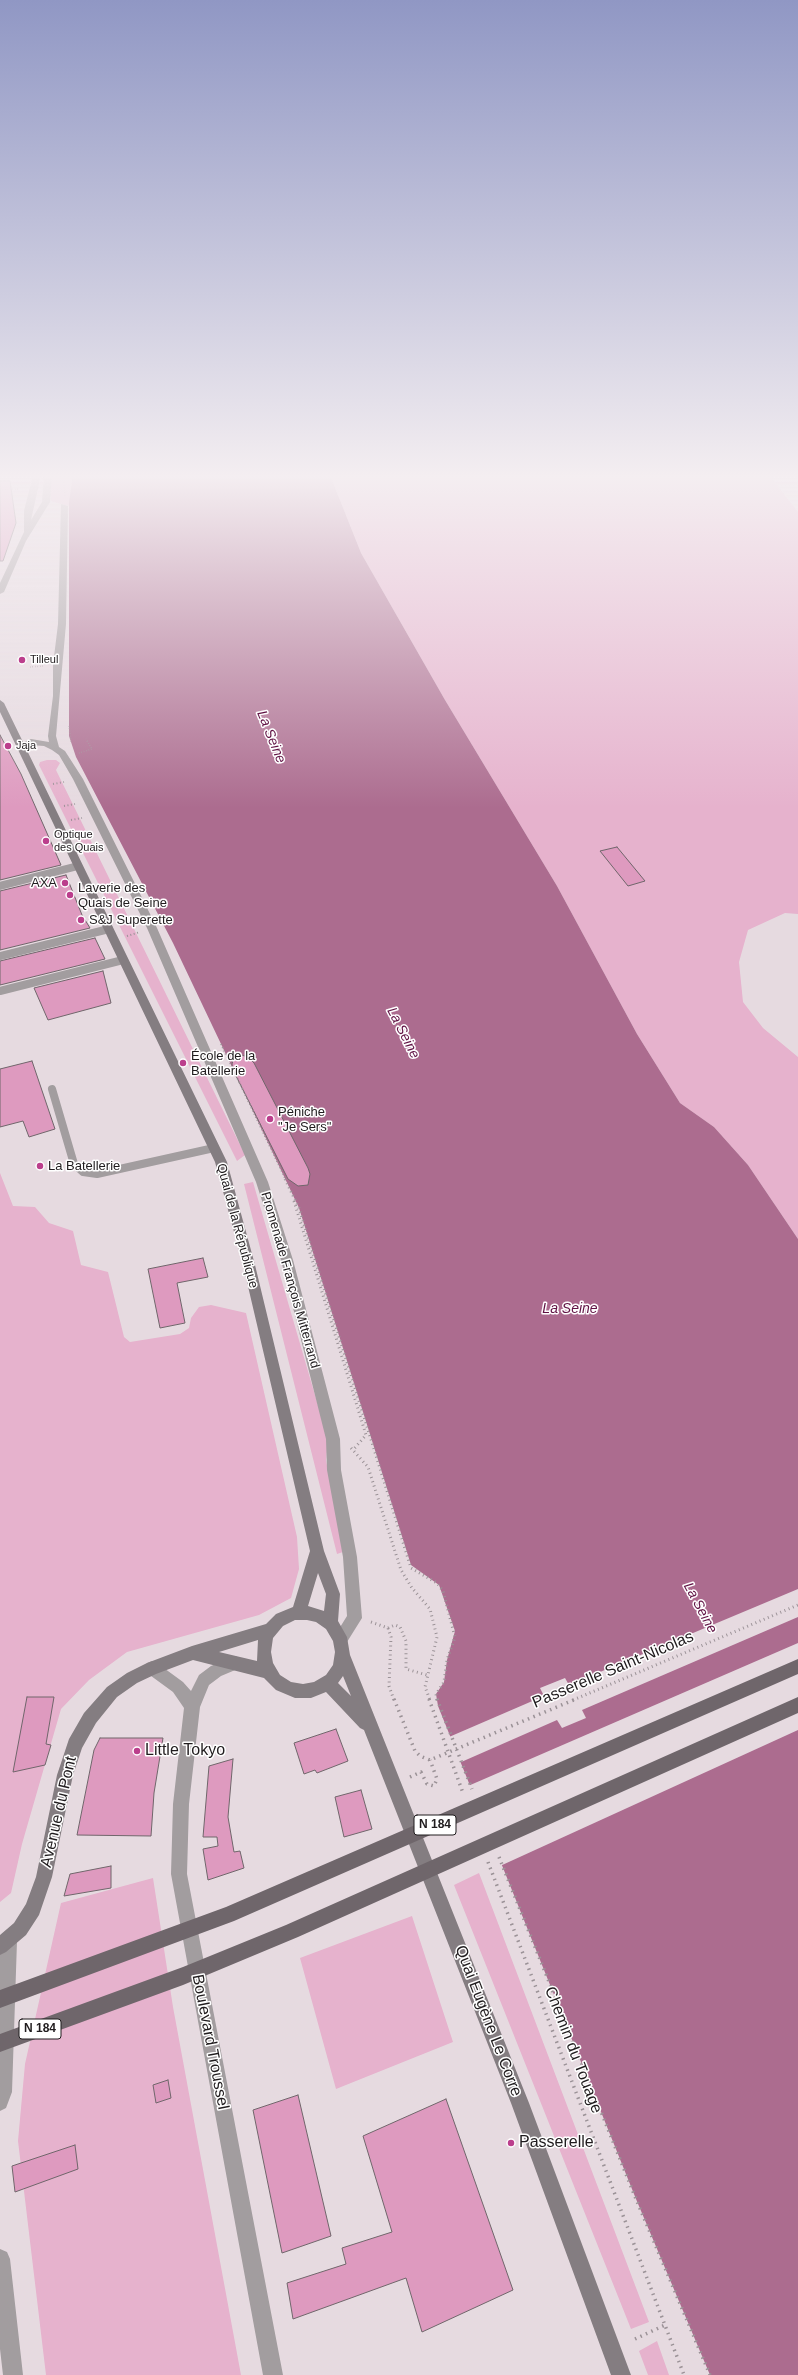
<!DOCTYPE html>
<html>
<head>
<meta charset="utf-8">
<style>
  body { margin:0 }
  canvas { display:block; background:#e6dae0 }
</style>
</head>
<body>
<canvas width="798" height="2375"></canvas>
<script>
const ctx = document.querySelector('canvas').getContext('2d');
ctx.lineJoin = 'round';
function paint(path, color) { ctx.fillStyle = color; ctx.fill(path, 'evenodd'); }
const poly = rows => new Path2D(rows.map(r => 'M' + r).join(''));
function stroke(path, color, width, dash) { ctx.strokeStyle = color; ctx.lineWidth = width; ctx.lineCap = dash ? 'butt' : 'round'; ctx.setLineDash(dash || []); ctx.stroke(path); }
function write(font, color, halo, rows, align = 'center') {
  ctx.font = font + ' Helvetica,sans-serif'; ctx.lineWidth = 3; ctx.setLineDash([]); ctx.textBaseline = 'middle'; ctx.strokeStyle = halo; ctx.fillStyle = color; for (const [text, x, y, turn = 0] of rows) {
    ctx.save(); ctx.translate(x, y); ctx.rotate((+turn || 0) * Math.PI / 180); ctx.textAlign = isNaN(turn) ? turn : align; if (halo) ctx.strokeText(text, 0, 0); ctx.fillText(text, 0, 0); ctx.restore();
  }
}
paint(poly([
  [51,475,73,475,69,506,51,501],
  [330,475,769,475,798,512,798,914,785,913,748,930,739,962,743,1002,763,1028,798,1057,798,1239,748,1165,714,1127,680,1103,637,1034,557,886,445,700,361,553],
  [47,760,56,760,60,763,56,770,245,1155,237,1161,39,765,40,762],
  [0,1173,13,1206,35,1207,49,1223,73,1231,81,1265,108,1272,124,1337,130,1342,180,1334,189,1328,191,1318,199,1307,211,1305,246,1313,297,1537,299,1569,291,1598,259,1615,127,1652,89,1680,61,1709,22,1844,11,1893,0,1902],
  [253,1182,328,1440,326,1460,343,1552,337,1554,244,1184],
  [479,1873,649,2322,631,2329,454,1885],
  [153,1878,173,2007,241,2375,46,2375,18,2141,25,2064,61,1903],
  [412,1916,453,2042,336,2089,300,1958],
  [657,2341,669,2375,648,2375,639,2351]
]), '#e6b2cd');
paint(poly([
  [73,475,330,475,361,553,445,700,557,886,637,1034,680,1103,714,1127,748,1165,798,1239,798,2375,710,2375,636,2199,438,1706,436,1694,444,1682,447,1660,455,1631,439,1585,411,1565,299,1208,173,943,76,757,69,736,69,502]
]), '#ac6c8f');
paint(poly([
  [798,1589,798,1617,582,1710,586,1718,562,1728,557,1720,459,1763,449,1737,544,1696,540,1688,565,1678,569,1685],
  [798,1643,798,1730,500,1866,468,1786]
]), '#e6dae0');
const building = poly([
  [0,481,10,481,16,523,3,561,0,561,0,481],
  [0,735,21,774,61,865,0,880,0,735],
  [617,847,645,881,628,886,600,851,617,847],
  [66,875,82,915,90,928,0,950,0,891,66,875],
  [95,938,105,959,0,985,0,961,95,938],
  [103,971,111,1003,48,1020,34,988,103,971],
  [235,1053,248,1057,254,1063,308,1168,310,1174,308,1185,298,1186,288,1179,233,1070,232,1064,235,1053],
  [32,1061,55,1129,29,1137,23,1121,0,1127,0,1069,32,1061],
  [203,1258,208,1277,177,1283,185,1323,160,1328,148,1269,203,1258],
  [27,1697,54,1697,46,1744,51,1745,45,1765,13,1772,27,1697],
  [336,1729,348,1761,317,1773,315,1770,304,1774,294,1743,336,1729],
  [100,1738,163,1738,154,1793,151,1836,77,1835,94,1750,100,1738],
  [233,1759,228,1817,234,1852,240,1851,244,1868,208,1880,203,1849,218,1846,217,1837,203,1837,209,1766,233,1759],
  [361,1790,372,1829,344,1837,335,1797,361,1790],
  [111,1866,111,1888,64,1896,70,1874,111,1866],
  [168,2080,171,2098,156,2103,153,2085,168,2080],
  [298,2095,331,2236,282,2253,253,2110,298,2095],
  [446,2099,513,2290,422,2332,406,2278,293,2319,287,2283,346,2264,342,2248,392,2232,363,2136,446,2099],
  [75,2145,78,2169,15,2192,12,2166,75,2145]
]);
paint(building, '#de9abf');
stroke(building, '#70666b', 1);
stroke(poly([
  [63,475,65,496],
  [0,490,20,489],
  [30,667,43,666],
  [69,726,71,742],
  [79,753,92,749,86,739]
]), '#9b9297', 1.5, [0.5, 2]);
stroke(poly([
  [53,784,64,782],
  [64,806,75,804],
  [71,820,82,818],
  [87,851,98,849],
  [107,893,117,890],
  [127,936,140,932],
  [221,1044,286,1180]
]), '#9b9297', 2, [1, 2.5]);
stroke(poly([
  [285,1179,299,1208,411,1568,437,1583,443,1591,455,1637,447,1660,444,1682,436,1694,437,1700],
  [294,1201,366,1435,353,1450],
  [351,1448,368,1467,401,1570,412,1588,430,1609,437,1637,425,1687,430,1700],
  [371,1622,388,1628,395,1625,400,1627,406,1641,406,1669,427,1675],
  [388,1628,391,1637,389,1686,394,1700],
  [573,1700,798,1605]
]), '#9b9297', 3, [1, 3.5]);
stroke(poly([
  [394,1699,415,1751,420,1756,430,1760,576,1699],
  [429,1699,463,1793],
  [437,1699,472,1789],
  [410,1777,421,1772,427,1784,434,1786,437,1779,430,1760],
  [499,1857,636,2199,710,2375],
  [488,1862,684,2375],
  [635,2339,665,2325]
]), '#9b9297', 3.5, [1.5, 4.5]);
stroke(poly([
  [0,886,78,866],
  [0,956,109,929],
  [0,991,123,960],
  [52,1089,74,1164,83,1172,97,1174,214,1148]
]), '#a29d9f', 8);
paint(poly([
  [33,475,41,475,31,520,42,502,44,475,52,475,50,502,26,541,4,592,0,594,0,583,24,532,24,511,33,475],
  [61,504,68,506,66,624,56,736,59,747,65,751,83,779,157,928,268,1182,293,1260,340,1439,341,1470,357,1557,362,1618,347,1642,342,1644,337,1642,334,1637,347,1616,343,1557,327,1470,326,1439,281,1260,256,1182,147,928,73,779,59,755,52,750,44,746,31,745,20,748,16,745,31,739,49,742,48,736,53,696,53,665,58,624,61,504],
  [235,1656,240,1658,243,1663,240,1668,221,1676,209,1685,200,1707,189,1804,187,1874,283,2375,263,2375,171,1874,173,1804,184,1708,173,1692,147,1673,144,1668,147,1663,152,1661,157,1663,183,1682,191,1691,199,1675,211,1666,235,1656],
  [8,1932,14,1935,17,1941,12,2092,6,2108,0,2111,0,1940,2,1935,8,1932],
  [0,2249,7,2252,10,2259,23,2375,3,2375,0,2349,0,2249]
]), '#a29d9f');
paint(poly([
  [0,700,4,703,227,1162,255,1265,324,1551,340,1594,338,1621,347,1637,350,1655,529,2103,631,2375,611,2375,511,2103,364,1730,360,1728,326,1692,311,1698,295,1698,276,1690,264,1678,193,1660,156,1674,137,1683,117,1697,96,1723,82,1748,73,1775,52,1877,39,1915,26,1935,6,1952,0,1955,0,1935,14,1923,26,1904,36,1877,57,1775,69,1739,84,1713,107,1687,127,1673,147,1663,192,1646,266,1624,276,1614,293,1607,310,1551,243,1265,215,1162,0,712,0,700],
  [318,1573,326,1594,324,1611,308,1606,318,1573],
  [295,1620,307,1620,316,1622,326,1629,333,1641,335,1652,333,1665,326,1675,314,1682,303,1684,291,1682,280,1675,273,1663,271,1652,273,1638,283,1626,295,1620],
  [258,1640,257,1661,219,1652,258,1640],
  [343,1676,351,1696,338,1683,343,1676]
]), '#847d81');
paint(poly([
  [798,1659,798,1674,234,1921,0,2008,0,1990,226,1907,798,1659],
  [798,1697,798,1713,298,1937,183,1985,0,2052,0,2034,183,1967,286,1925,798,1697]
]), '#6f666b');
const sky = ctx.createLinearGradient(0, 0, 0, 808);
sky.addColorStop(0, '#9097c4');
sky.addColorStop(0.59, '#f4eef1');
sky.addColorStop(1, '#f4eef100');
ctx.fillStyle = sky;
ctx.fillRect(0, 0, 798, 808);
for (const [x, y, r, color] of [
  [22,660,4,"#bb3e8c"],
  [8,746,4,"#bb3e8c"],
  [46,841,4,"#bb3e8c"],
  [65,883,4,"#bb3e8c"],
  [70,895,4,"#bb3e8c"],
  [81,920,4,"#bb3e8c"],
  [183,1063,4,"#bb3e8c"],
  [270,1119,4,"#bb3e8c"],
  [40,1166,4,"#bb3e8c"],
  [137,1751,4,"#bb3e8c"],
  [511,2143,4,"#bb3e8c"]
]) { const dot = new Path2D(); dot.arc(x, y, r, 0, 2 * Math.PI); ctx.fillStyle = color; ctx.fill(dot); stroke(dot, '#fff', 1.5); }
write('11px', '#201c1e', '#fff', [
  ["Tilleul",30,660],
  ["Jaja",16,746],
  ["Optique",54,835],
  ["des Quais",54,848]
], 'left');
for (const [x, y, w] of [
  [435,1825,42],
  [40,2029,42]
]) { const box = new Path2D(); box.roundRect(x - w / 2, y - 10, w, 20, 3); ctx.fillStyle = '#fff'; ctx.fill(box); stroke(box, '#201c1e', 1); }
write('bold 12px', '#201c1e', null, [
  ["N 184",435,1825],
  ["N 184",40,2029]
]);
write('13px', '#201c1e', '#fff', [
  ["AXA",57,883,"right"],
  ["Laverie des",78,888],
  ["Quais de Seine",78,903],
  ["S&J Superette",89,920],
  ["École de la",191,1056],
  ["Batellerie",191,1071],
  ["Péniche",278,1112],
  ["\"Je Sers\"",278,1127],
  ["La Batellerie",48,1166]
], 'left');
write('13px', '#201c1e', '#fff', [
  ["Quai de la République",237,1226,75],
  ["Promenade François Mitterrand",290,1280,74]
]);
write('italic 14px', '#601244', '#fff', [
  ["La Seine",271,737,68],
  ["La Seine",403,1033,63],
  ["La Seine",570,1309],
  ["La Seine",700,1608,62]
]);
write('16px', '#201c1e', '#fff', [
  ["Passerelle Saint-Nicolas",613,1670,-23],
  ["Avenue du Pont",59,1812,-77],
  ["Quai Eugène Le Corre",488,2021,69],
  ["Boulevard Troussel",210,2042,79],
  ["Chemin du Touage",573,2050,69]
]);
write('16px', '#201c1e', '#fff', [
  ["Little Tokyo",145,1751],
  ["Passerelle",519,2143]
], 'left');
</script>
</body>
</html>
